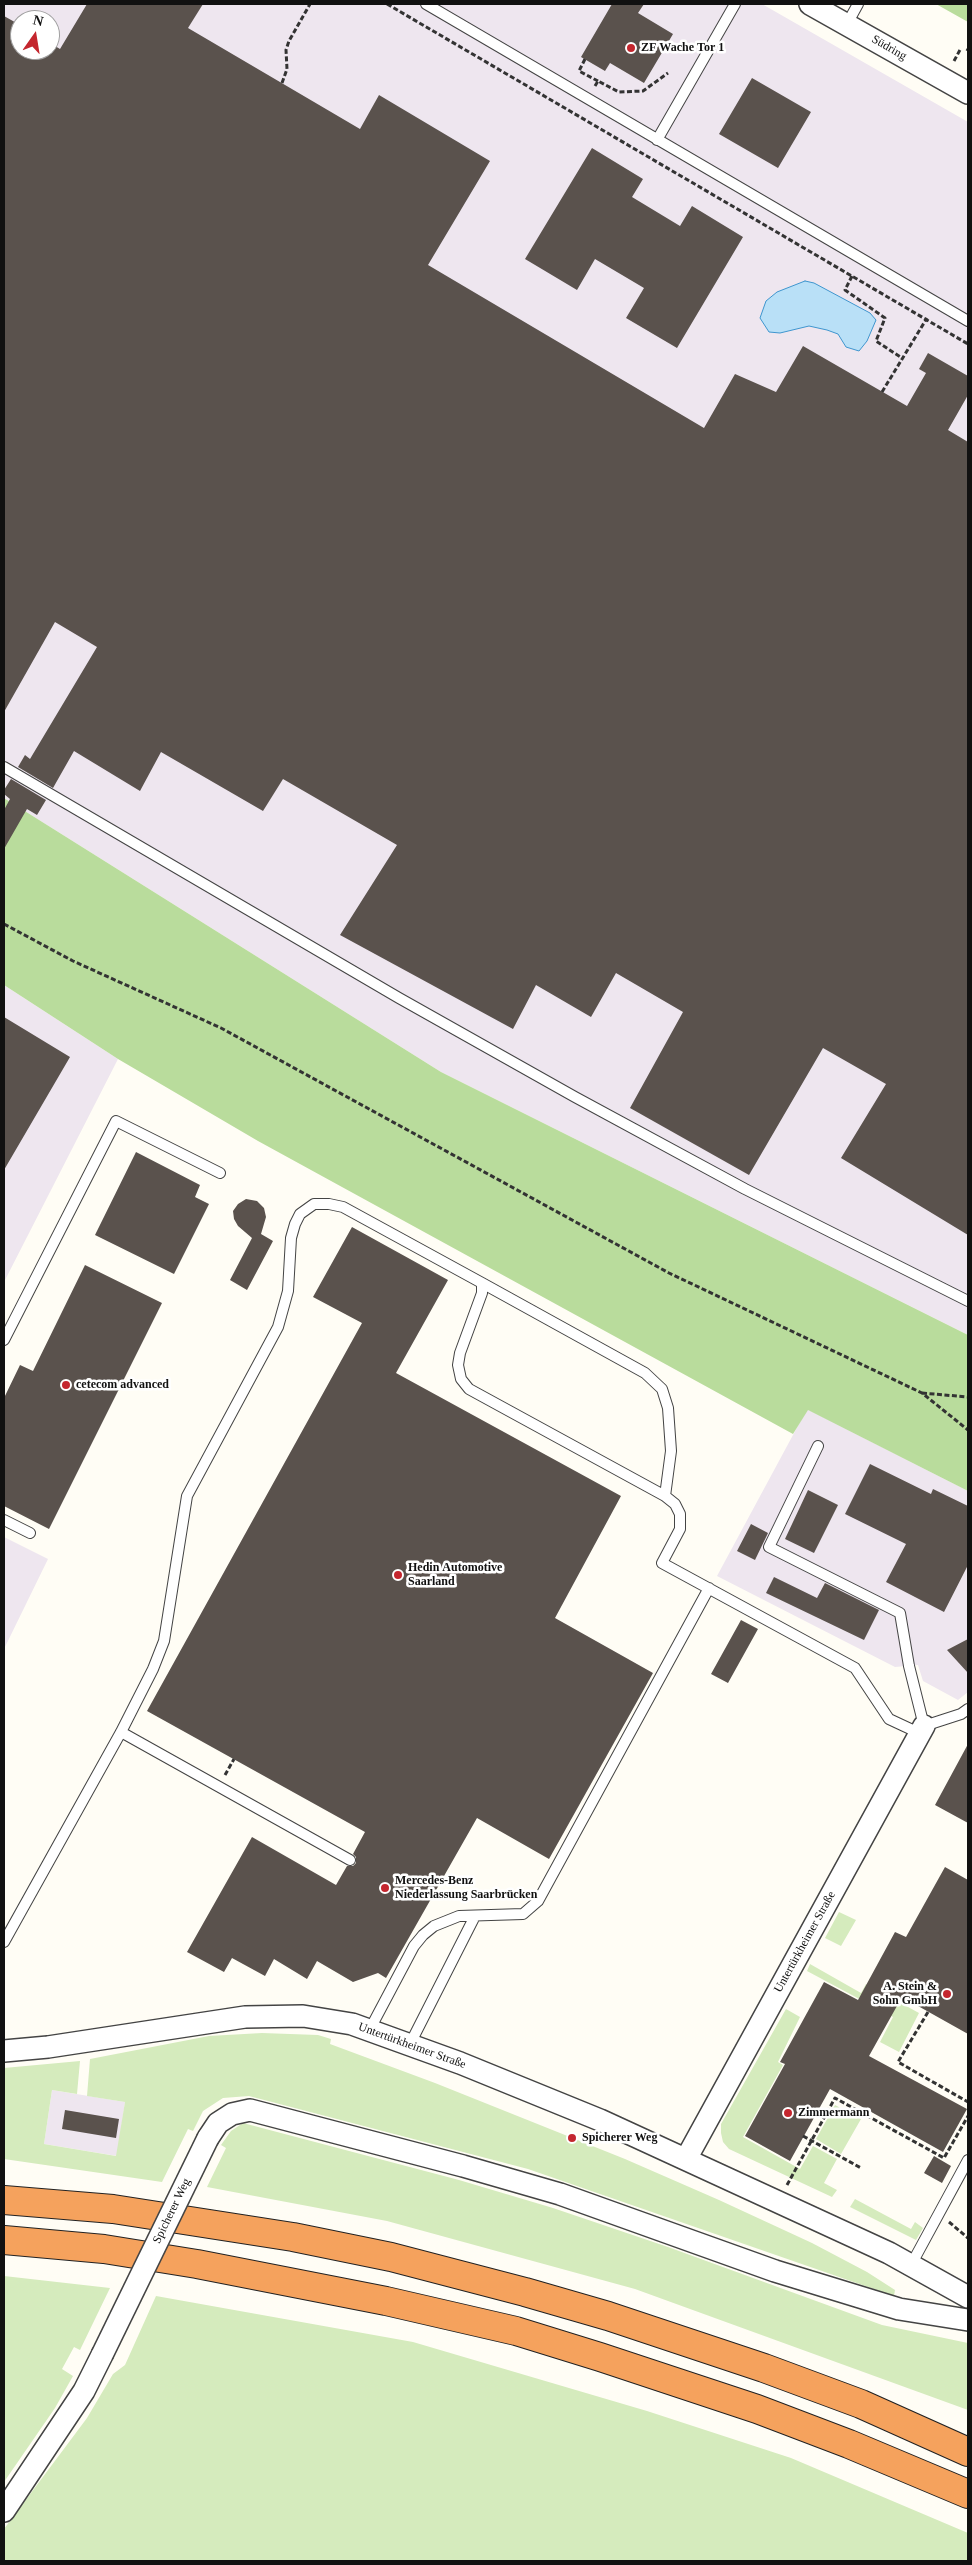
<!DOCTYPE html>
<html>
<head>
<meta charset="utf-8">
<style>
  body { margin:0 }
  #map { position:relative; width:972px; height:2565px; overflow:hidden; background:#fffdf5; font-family:Georgia,serif }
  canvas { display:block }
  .frame { position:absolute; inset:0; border:5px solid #111; pointer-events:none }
  .north { position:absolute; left:10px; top:10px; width:50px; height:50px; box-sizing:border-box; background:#fff; border:1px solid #a0a0a0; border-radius:50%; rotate:13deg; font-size:14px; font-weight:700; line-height:20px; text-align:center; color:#111 }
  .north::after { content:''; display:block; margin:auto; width:18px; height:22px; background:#c4262e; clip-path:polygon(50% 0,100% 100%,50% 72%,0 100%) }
</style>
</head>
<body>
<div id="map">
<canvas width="972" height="2565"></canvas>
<div class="frame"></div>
<div class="north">N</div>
</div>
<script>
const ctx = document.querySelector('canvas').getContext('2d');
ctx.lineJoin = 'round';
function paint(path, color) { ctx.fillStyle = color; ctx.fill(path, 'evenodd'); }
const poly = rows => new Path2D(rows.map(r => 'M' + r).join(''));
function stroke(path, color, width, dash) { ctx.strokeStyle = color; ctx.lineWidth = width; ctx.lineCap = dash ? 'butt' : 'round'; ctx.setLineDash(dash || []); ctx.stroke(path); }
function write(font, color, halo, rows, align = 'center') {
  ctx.font = font + ' Georgia,serif'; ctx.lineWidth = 5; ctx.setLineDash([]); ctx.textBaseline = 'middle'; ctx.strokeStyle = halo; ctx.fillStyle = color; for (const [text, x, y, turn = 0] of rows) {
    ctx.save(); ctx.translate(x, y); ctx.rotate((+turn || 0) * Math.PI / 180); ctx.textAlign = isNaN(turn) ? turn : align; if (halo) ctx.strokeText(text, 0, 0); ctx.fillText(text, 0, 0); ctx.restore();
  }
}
paint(poly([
  [4,4,762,4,968,122,968,1335,441,1072,4,798],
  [20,20,50,20,50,50,20,50],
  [4,985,118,1059,4,1282],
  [807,1409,968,1491,968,1692,958,1700,923,1681,918,1665,895,1667,717,1576],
  [4,1537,48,1559,4,1649],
  [52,2090,125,2102,117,2156,44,2144]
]), '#eee6ef');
paint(poly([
  [839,1912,856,1920,841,1946,825,1938],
  [810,1964,861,1993,866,1984,919,2013,899,2052,880,2042,893,2017,807,1971],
  [786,2009,800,2017,778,2062,783,2065,743,2137,800,2169,813,2146,837,2159,824,2183,837,2190,832,2197,729,2149,723,2142,721,2133,721,2124],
  [262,2033,318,2035,331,2039,330,2044,435,2083,625,2159,719,2200,812,2243,867,2272,895,2290,894,2296,528,2169,249,2096,223,2098,203,2111,193,2131,188,2129,162,2182,4,2159,4,2068,80,2061,77,2094,52,2090,44,2144,116,2156,125,2102,87,2096,90,2059,209,2036],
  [835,2105,861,2119,841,2154,816,2139],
  [243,2123,459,2180,553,2208,668,2247,882,2325,968,2343,968,2410,635,2289,387,2221,207,2187,226,2148,221,2145,231,2131],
  [855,2199,911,2229,915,2222,923,2228,916,2240,850,2207],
  [4,2276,110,2288,80,2350,74,2347,62,2369,73,2376,55,2408,4,2482],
  [156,2296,413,2342,647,2411,791,2458,968,2533,968,2561,4,2561,4,2529,87,2418,113,2374,125,2365]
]), '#d5ebbd');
paint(poly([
  [936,4,968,4,968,22],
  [4,798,441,1072,968,1335,968,1491,808,1410,793,1434,258,1141,118,1059,4,985]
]), '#b9dc9c');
const water = poly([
  [805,281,814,283,870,313,876,320,867,341,859,351,846,347,838,334,827,330,809,326,780,333,769,332,760,318,766,301,777,292,805,281]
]);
paint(water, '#b9e0f7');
stroke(water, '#3f96cf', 1);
paint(poly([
  [87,4,203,4,188,28,360,129,379,95,490,161,428,265,704,428,735,374,776,392,803,346,907,406,926,373,919,369,928,353,968,376,968,395,948,430,968,442,968,1235,841,1158,886,1084,823,1048,749,1175,630,1108,683,1012,616,973,591,1017,536,985,513,1029,340,935,397,845,283,779,263,811,161,752,140,791,74,751,53,788,18,767,25,755,30,759,97,647,55,622,4,712,4,16,20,25,20,50,50,50,50,43,60,49],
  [612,4,644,4,638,13,673,34,644,83,610,63,605,71,581,57],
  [752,78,811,112,778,168,719,134],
  [592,148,643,179,632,197,680,226,692,206,743,237,677,348,626,318,644,288,595,259,577,290,525,259],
  [11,779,46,800,37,815,27,809,4,849,4,810,10,799,4,794,4,790],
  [4,1017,70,1057,4,1170],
  [136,1152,200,1185,195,1197,209,1204,174,1274,95,1235],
  [246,1199,257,1201,264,1208,266,1217,261,1234,273,1241,247,1290,230,1280,252,1238,238,1226,234,1219,233,1211,238,1204],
  [352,1227,448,1280,396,1373,621,1496,555,1618,653,1673,549,1859,477,1818,386,1978,378,1973,353,1982,317,1961,307,1979,274,1959,265,1976,232,1958,224,1972,187,1952,252,1837,336,1885,347,1866,353,1866,356,1863,356,1857,353,1854,365,1832,147,1711,362,1323,313,1297],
  [85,1265,162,1303,49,1529,4,1506,4,1398,20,1365,33,1371],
  [870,1464,931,1494,933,1489,968,1506,968,1565,944,1612,886,1582,906,1544,845,1514],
  [808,1490,838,1505,814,1553,785,1539],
  [751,1524,768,1533,755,1560,737,1551],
  [774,1577,817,1598,825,1583,879,1610,864,1640,766,1593],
  [741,1620,758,1629,728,1683,711,1674],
  [968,1639,968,1673,947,1650],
  [968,1744,968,1823,935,1805],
  [945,1867,968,1880,968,2034,902,1997,869,2056,967,2109,943,2152,830,2089,790,2161,745,2136,785,2064,780,2062,824,1982,858,2000,895,1932,906,1937],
  [65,2110,119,2119,116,2138,62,2129],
  [934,2156,951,2166,942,2183,924,2173]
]), '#5a524d');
const service = poly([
  [426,4,968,321],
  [847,24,858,4],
  [657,140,735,4],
  [4,767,399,998,575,1097,745,1189,968,1301],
  [482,1283,645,1373,662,1389,668,1408,671,1451,665,1496],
  [4,1340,116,1121,220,1173],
  [818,1446,769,1547,900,1613,909,1666,924,1726,961,1714,968,1709],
  [4,1520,30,1533],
  [121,1732,350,1860],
  [4,1942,121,1732,153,1669,164,1641,187,1496,278,1327,288,1291,291,1238,295,1224,300,1214,314,1204,329,1204,343,1207,482,1283,482,1293,460,1353,458,1365,461,1379,469,1389,665,1496,675,1504,680,1514,680,1529,662,1563,855,1668,889,1719,919,1733],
  [370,2029,414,1946,423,1935,434,1926,459,1916,523,1914,538,1901,709,1588],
  [410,2044,475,1916],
  [911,2265,968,2160]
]);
const minor = poly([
  [810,4,968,93],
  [4,2051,48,2047,245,2017,303,2016,352,2024,460,2063,600,2120,889,2253,968,2297],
  [208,2138,218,2123,232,2114,250,2110,463,2166,560,2194,775,2271,899,2309,968,2320],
  [686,2159,924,1726],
  [4,2511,84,2391,102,2355]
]);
const motorway = poly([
  [4,2200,113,2209,293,2237,391,2257,525,2292,608,2316,764,2368,861,2404,968,2452],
  [4,2240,104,2249,197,2264,386,2301,516,2331,600,2357,757,2409,849,2444,968,2494]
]);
stroke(service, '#444', 12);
stroke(minor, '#444', 24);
stroke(motorway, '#222', 30);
stroke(poly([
  [387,4,968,344],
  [967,51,968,49],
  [585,59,579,71,598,81],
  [954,61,961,48],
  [282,83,287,69,286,50,289,41,310,4],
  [595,86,598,81,619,92,643,91,668,73],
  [852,276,845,290,885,318,876,341,902,358],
  [882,392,927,318],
  [4,924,73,961,221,1028,669,1273,922,1393,968,1430],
  [922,1393,968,1397],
  [225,1775,234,1759],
  [928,2012,898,2062,968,2102],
  [803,2136,861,2168],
  [787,2185,835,2098,944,2158,968,2116],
  [949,2222,968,2238]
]), '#333', 3, [5, 2.5]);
stroke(service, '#fff', 10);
stroke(minor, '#fff', 21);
stroke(motorway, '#f5a25d', 28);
const minorBridge = poly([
  [102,2355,208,2138]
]);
stroke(minorBridge, '#444', 24, []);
stroke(minorBridge, '#fff', 21);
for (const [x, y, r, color] of [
  [631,48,5,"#c4262e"],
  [66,1385,5,"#c4262e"],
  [398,1575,5,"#c4262e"],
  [385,1888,5,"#c4262e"],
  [947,1994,5,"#c4262e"],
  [788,2113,5,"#c4262e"],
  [572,2138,5,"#c4262e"]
]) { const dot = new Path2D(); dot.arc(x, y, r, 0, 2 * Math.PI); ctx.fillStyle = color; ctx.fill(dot); stroke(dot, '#fff', 2); }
write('bold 12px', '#111', '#fff', [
  ["ZF Wache Tor 1",641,48],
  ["cetecom advanced",76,1385],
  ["Hedin Automotive",408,1568],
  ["Saarland",408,1582],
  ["Mercedes-Benz",395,1881],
  ["Niederlassung Saarbrücken",395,1895],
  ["A. Stein &",937,1987,"right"],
  ["Sohn GmbH",937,2001,"right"],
  ["Zimmermann",798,2113],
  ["Spicherer Weg",582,2138]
], 'left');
write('12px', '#111', '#fff', [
  ["Südring",889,48,30],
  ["Untertürkheimer Straße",805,1942,-61],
  ["Untertürkheimer Straße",412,2046,20],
  ["Spicherer Weg",172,2211,-64]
]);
</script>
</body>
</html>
